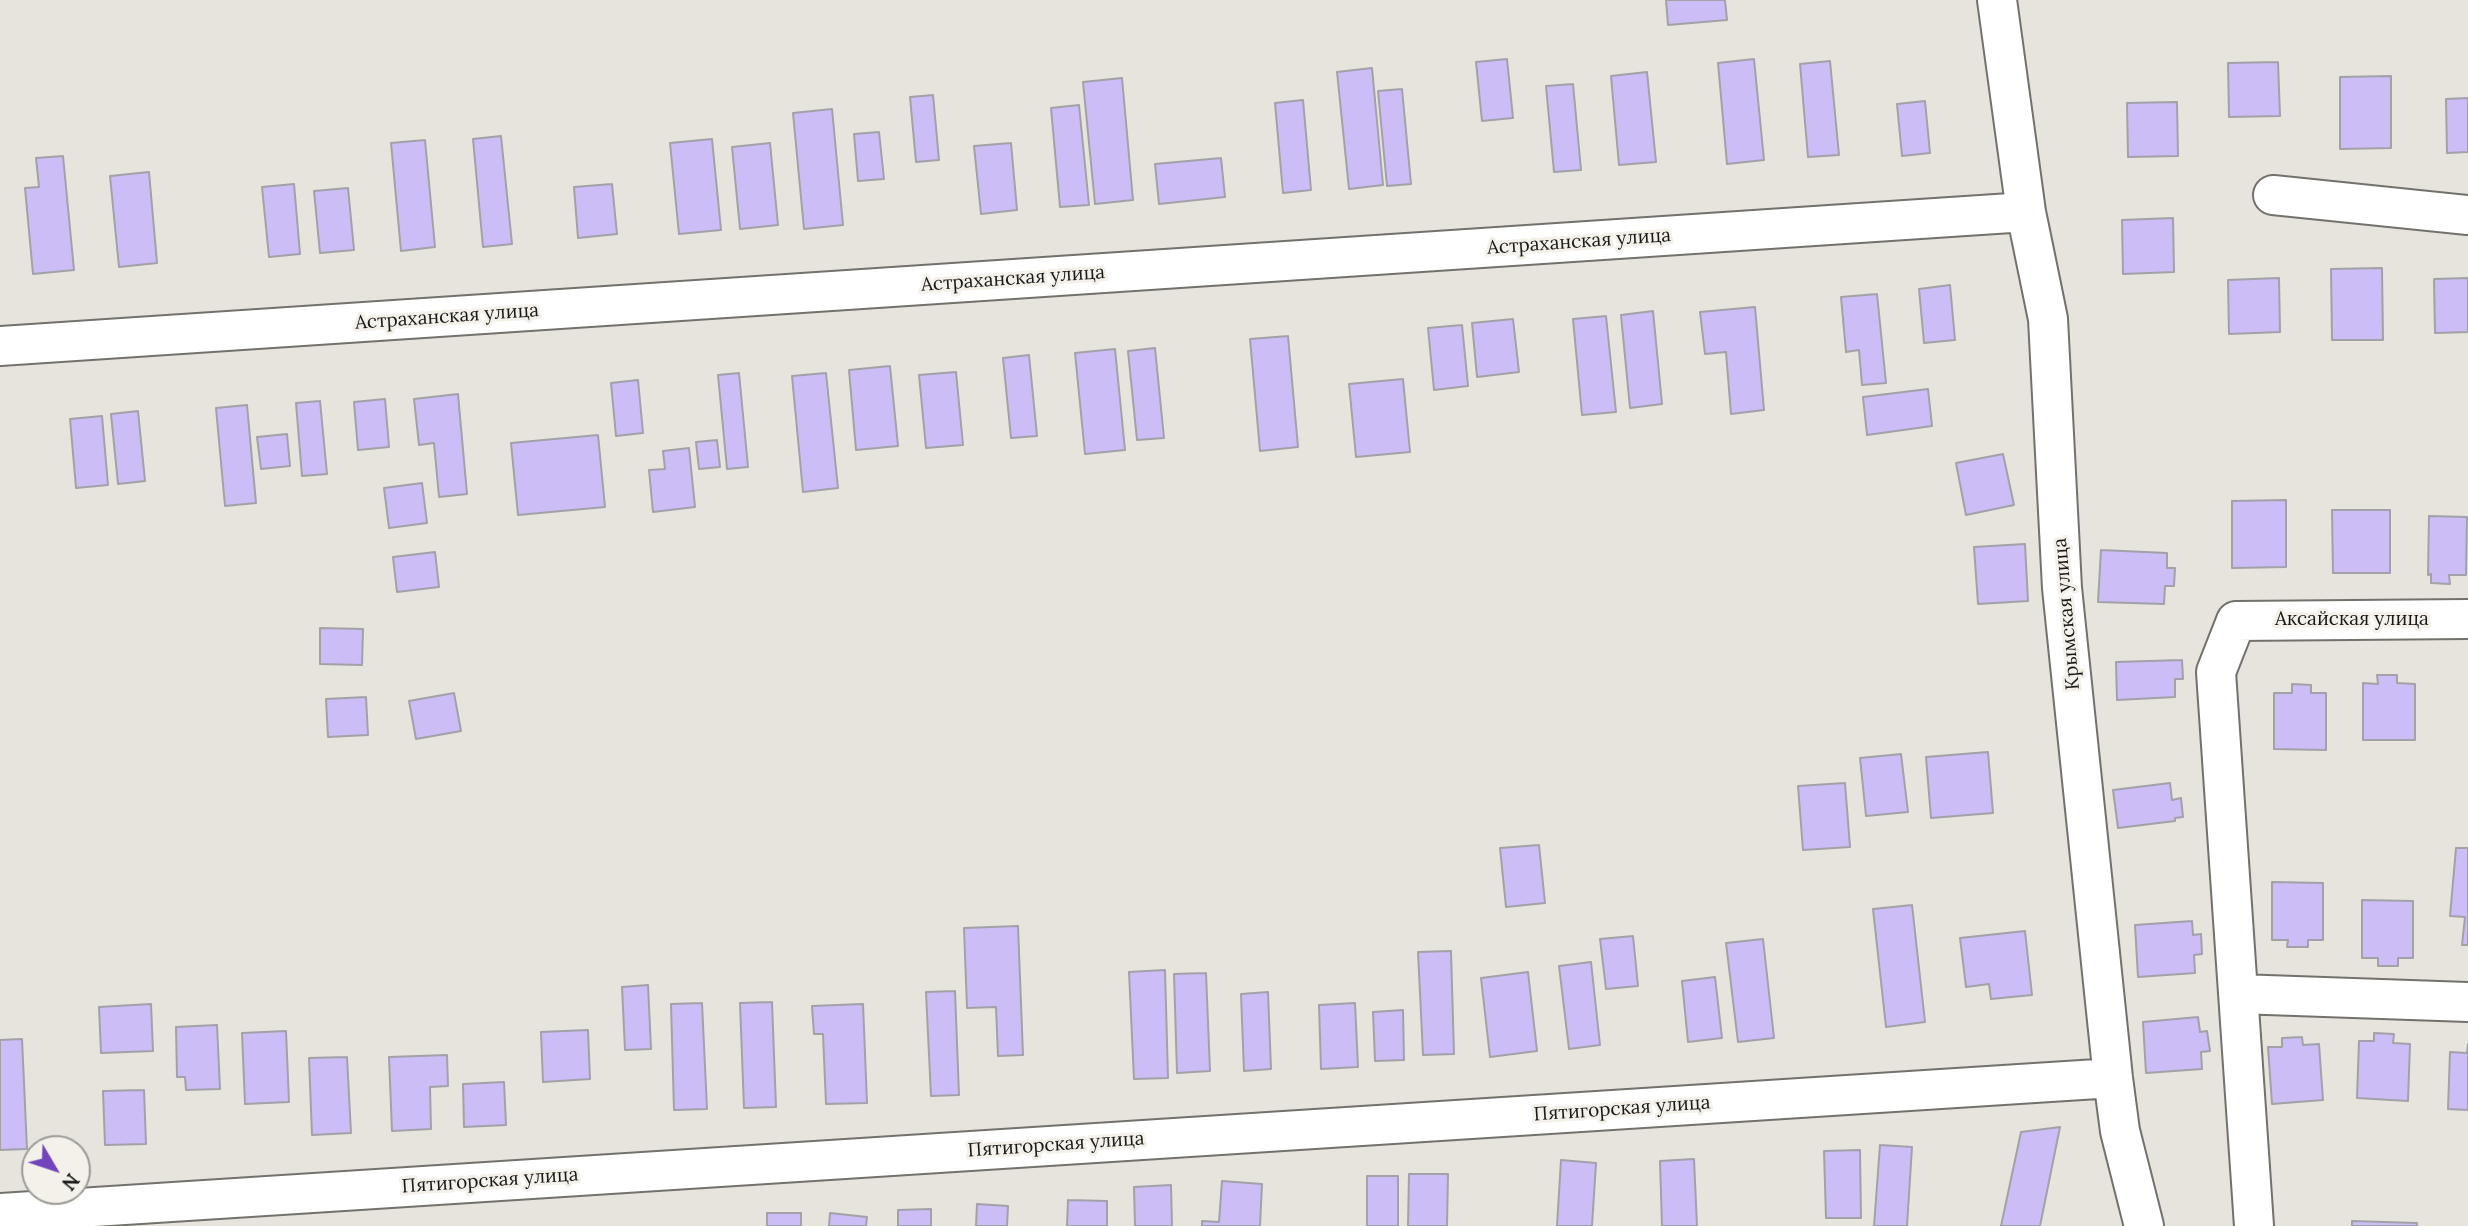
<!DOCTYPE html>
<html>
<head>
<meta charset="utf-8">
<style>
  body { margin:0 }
  #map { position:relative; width:2468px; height:1226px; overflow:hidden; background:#e6e4dd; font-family:Lora,serif }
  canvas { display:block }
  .north { position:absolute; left:21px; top:1135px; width:70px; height:70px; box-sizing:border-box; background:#f3f1ea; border:2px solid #9c9b96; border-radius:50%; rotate:129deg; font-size:19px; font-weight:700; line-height:28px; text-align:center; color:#1a1917 }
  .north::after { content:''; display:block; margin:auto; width:24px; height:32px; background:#7345bc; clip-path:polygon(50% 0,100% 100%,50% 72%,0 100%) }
</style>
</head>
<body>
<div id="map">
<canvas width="2468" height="1226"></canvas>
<div class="north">N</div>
</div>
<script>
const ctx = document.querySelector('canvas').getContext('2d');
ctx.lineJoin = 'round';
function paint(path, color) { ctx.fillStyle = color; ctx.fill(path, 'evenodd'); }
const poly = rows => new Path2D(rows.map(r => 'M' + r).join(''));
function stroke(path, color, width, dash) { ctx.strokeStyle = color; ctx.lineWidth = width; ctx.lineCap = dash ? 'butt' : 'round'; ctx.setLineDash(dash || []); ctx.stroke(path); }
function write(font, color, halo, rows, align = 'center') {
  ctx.font = font + ' Lora,serif'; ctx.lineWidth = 6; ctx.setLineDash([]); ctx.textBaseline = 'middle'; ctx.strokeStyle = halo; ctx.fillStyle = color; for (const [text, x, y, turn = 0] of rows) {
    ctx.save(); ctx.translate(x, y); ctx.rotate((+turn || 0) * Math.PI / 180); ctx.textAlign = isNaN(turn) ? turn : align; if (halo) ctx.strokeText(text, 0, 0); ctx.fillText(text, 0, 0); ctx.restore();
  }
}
const building = poly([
  [1666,0,1725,0,1727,20,1668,25,1666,0],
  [1507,59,1513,118,1482,121,1476,62,1507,59],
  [1754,59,1764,160,1727,164,1718,63,1754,59],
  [1830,61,1839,155,1808,157,1800,64,1830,61],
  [2278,62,2280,116,2229,117,2228,63,2278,62],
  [1372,68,1383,185,1349,189,1337,72,1372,68],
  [1647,72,1656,162,1619,165,1611,76,1647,72],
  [2391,76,2391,148,2340,149,2340,77,2391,76],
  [1122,78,1133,200,1095,204,1083,82,1122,78],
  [1573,84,1581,170,1554,172,1546,86,1573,84],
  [1402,89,1411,184,1387,186,1378,91,1402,89],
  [933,95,939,160,916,162,910,97,933,95],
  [2468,98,2468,152,2447,153,2446,99,2468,98],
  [1303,100,1311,190,1283,193,1275,103,1303,100],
  [1925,101,1930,153,1902,156,1897,104,1925,101],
  [2177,102,2178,156,2128,157,2127,103,2177,102],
  [1079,105,1089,205,1060,207,1051,108,1079,105],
  [832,109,843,225,804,229,793,113,832,109],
  [879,132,884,179,858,181,854,134,879,132],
  [501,136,512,244,483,247,473,139,501,136],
  [712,139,721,230,679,234,670,143,712,139],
  [425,140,435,247,401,251,391,143,425,140],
  [770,143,778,225,740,229,732,147,770,143],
  [1011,143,1017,210,981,214,974,146,1011,143],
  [63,156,74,270,33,274,25,188,39,187,36,158,63,156],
  [1221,158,1225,197,1159,204,1155,164,1221,158],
  [149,172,157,263,119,267,110,176,149,172],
  [294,184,300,254,269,257,262,187,294,184],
  [612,184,617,234,578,238,574,187,612,184],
  [348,188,354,250,320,253,314,191,348,188],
  [2173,218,2174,272,2123,274,2122,220,2173,218],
  [2382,268,2383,340,2332,340,2331,269,2382,268],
  [2279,278,2280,332,2229,334,2228,280,2279,278],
  [2468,278,2468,332,2435,333,2434,279,2468,278],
  [1950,285,1955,340,1924,343,1919,289,1950,285],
  [1877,294,1886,383,1862,385,1859,350,1846,352,1841,297,1877,294],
  [1755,307,1764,410,1731,414,1726,352,1705,354,1700,312,1755,307],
  [1653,311,1662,404,1630,408,1621,315,1653,311],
  [1606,316,1616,412,1582,415,1573,319,1606,316],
  [1513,319,1519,372,1477,377,1472,323,1513,319],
  [1462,325,1468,386,1434,390,1428,328,1462,325],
  [1288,336,1298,447,1260,451,1250,339,1288,336],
  [1155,348,1164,438,1137,440,1128,351,1155,348],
  [1115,349,1125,450,1085,454,1075,353,1115,349],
  [1029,355,1037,436,1011,438,1003,358,1029,355],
  [890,366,898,446,856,450,849,370,890,366],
  [956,372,963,445,926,448,919,375,956,372],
  [739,373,748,467,727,469,718,375,739,373],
  [826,373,838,488,803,492,792,376,826,373],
  [1403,379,1410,452,1356,457,1349,384,1403,379],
  [638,380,643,433,616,436,611,383,638,380],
  [1928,389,1932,426,1867,435,1863,397,1928,389],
  [458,394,467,494,439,497,434,443,419,445,414,399,458,394],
  [385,399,389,447,358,450,354,402,385,399],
  [320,401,327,474,302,476,296,403,320,401],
  [247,405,256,503,225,506,216,408,247,405],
  [138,411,145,481,118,484,111,414,138,411],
  [102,416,108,485,76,488,70,419,102,416],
  [287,434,290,466,261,469,257,437,287,434],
  [598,435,605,507,518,515,511,443,598,435],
  [717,440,720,467,699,469,696,442,717,440],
  [689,448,695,507,653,512,649,470,665,469,663,451,689,448],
  [2003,454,2014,505,1966,515,1956,463,2003,454],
  [422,483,427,523,389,528,384,488,422,483],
  [2286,500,2286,567,2232,568,2232,501,2286,500],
  [2332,510,2390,510,2390,573,2333,573,2332,510],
  [2429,516,2467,517,2466,575,2449,575,2450,584,2431,583,2431,574,2428,575,2429,516],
  [2025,544,2028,601,1978,604,1974,547,2025,544],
  [2101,550,2167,553,2167,568,2175,568,2174,586,2165,586,2164,604,2098,602,2101,550],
  [435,552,439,587,397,592,393,557,435,552],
  [320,628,363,629,362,665,320,664,320,628],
  [2182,660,2183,679,2175,679,2175,697,2117,700,2116,662,2182,660],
  [2377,675,2397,675,2397,683,2415,684,2415,740,2363,740,2363,683,2378,684,2377,675],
  [2292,684,2311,685,2311,693,2326,693,2326,750,2274,749,2274,693,2292,693,2292,684],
  [454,693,461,731,416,739,409,701,454,693],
  [366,697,368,735,328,737,326,699,366,697],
  [1988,752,1993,813,1931,818,1926,757,1988,752],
  [1901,754,1908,812,1866,816,1860,758,1901,754],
  [1845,783,1850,847,1803,850,1798,786,1845,783],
  [2170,783,2172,800,2181,798,2183,817,2175,818,2175,821,2118,828,2113,790,2170,783],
  [1539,845,1545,903,1506,907,1500,848,1539,845],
  [2456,848,2468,848,2468,945,2462,945,2465,917,2450,916,2456,848],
  [2272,882,2323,883,2323,940,2308,940,2308,947,2287,947,2288,940,2272,940,2272,882],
  [2362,900,2413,901,2413,958,2398,958,2398,966,2378,966,2378,958,2362,958,2362,900],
  [1912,905,1925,1022,1886,1027,1873,909,1912,905],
  [2192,921,2193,935,2201,934,2202,954,2194,955,2195,973,2138,977,2135,925,2192,921],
  [1018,926,1023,1055,998,1056,996,1007,967,1008,964,928,1018,926],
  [2025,931,2032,995,1991,999,1989,984,1966,987,1960,938,2025,931],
  [1633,936,1638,986,1606,989,1600,939,1633,936],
  [1763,939,1774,1038,1738,1042,1726,943,1763,939],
  [1451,951,1454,1054,1423,1055,1418,952,1451,951],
  [1591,962,1600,1045,1569,1049,1559,966,1591,962],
  [1165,970,1168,1078,1134,1079,1129,972,1165,970],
  [1528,972,1537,1051,1490,1057,1481,978,1528,972],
  [1206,973,1210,1071,1177,1073,1174,974,1206,973],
  [1715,977,1722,1038,1688,1042,1682,981,1715,977],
  [648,985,651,1049,625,1050,622,987,648,985],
  [955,991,959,1095,931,1096,926,992,955,991],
  [1268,992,1271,1069,1244,1071,1241,994,1268,992],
  [772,1002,776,1107,744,1108,740,1003,772,1002],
  [702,1003,707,1109,674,1110,671,1004,702,1003],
  [1355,1003,1358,1067,1321,1069,1319,1005,1355,1003],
  [151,1004,153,1051,101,1053,99,1007,151,1004],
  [863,1004,867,1103,826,1104,823,1034,814,1034,812,1006,863,1004],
  [1403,1010,1404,1060,1375,1061,1373,1012,1403,1010],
  [2198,1017,2200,1032,2207,1031,2210,1051,2201,1052,2202,1069,2146,1073,2143,1022,2198,1017],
  [217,1025,220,1089,186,1090,185,1077,177,1077,176,1027,217,1025],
  [588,1030,590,1079,543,1082,541,1032,588,1030],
  [286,1031,289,1102,245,1104,242,1033,286,1031],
  [2374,1033,2394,1034,2393,1043,2410,1044,2408,1101,2357,1098,2359,1041,2374,1041,2374,1033],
  [2302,1037,2303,1045,2319,1044,2323,1100,2272,1104,2268,1047,2282,1047,2282,1038,2302,1037],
  [22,1039,27,1149,0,1150,0,1040,22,1039],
  [2468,1044,2468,1110,2448,1109,2450,1052,2467,1053,2468,1044],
  [447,1055,448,1086,430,1087,431,1129,392,1131,389,1057,447,1055],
  [347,1057,351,1133,312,1135,309,1058,347,1057],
  [504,1082,506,1125,464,1127,463,1084,504,1082],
  [144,1090,146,1144,105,1145,103,1091,144,1090],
  [2060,1127,2040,1226,2001,1226,2021,1132,2060,1127],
  [1880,1145,1912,1147,1907,1226,1874,1226,1880,1145],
  [1860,1150,1861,1218,1826,1218,1824,1151,1860,1150],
  [1694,1159,1697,1226,1662,1226,1660,1161,1694,1159],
  [1561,1160,1596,1163,1592,1226,1557,1226,1561,1160],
  [1409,1174,1448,1174,1447,1226,1408,1226,1409,1174],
  [1367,1176,1398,1176,1398,1226,1367,1226,1367,1176],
  [1222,1181,1262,1184,1260,1226,1202,1226,1202,1221,1219,1222,1222,1181],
  [1171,1185,1172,1226,1135,1226,1134,1187,1171,1185],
  [1068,1200,1107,1201,1107,1226,1067,1226,1068,1200],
  [977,1204,1008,1206,1007,1226,976,1226,977,1204],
  [931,1209,931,1226,898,1226,898,1210,931,1209],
  [767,1213,801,1213,801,1226,767,1226,767,1213],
  [830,1213,867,1217,866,1226,829,1226,830,1213],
  [2352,1221,2417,1223,2417,1226,2352,1226,2352,1221]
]);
paint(building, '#cdbdf7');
stroke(building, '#a2a1a7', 2);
const minor = poly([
  [1997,0,2026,212,2048,319,2062,588,2113,1078,2120,1131,2144,1226],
  [2273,195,2468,215],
  [0,346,2026,212],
  [2238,994,2468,1002],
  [0,1213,2113,1078],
  [2254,1226,2216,672,2236,621,2468,619]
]);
stroke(minor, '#73716b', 42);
stroke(minor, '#fff', 38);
write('19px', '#1a1917', '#f3f1ea', [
  ["Астраханская улица",1579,242,-4],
  ["Астраханская улица",1013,279,-4],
  ["Астраханская улица",447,317,-4],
  ["Крымская улица",2067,614,-95],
  ["Аксайская улица",2352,620],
  ["Пятигорская улица",1622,1109,-4],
  ["Пятигорская улица",1056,1145,-4],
  ["Пятигорская улица",490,1181,-4]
]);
</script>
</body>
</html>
